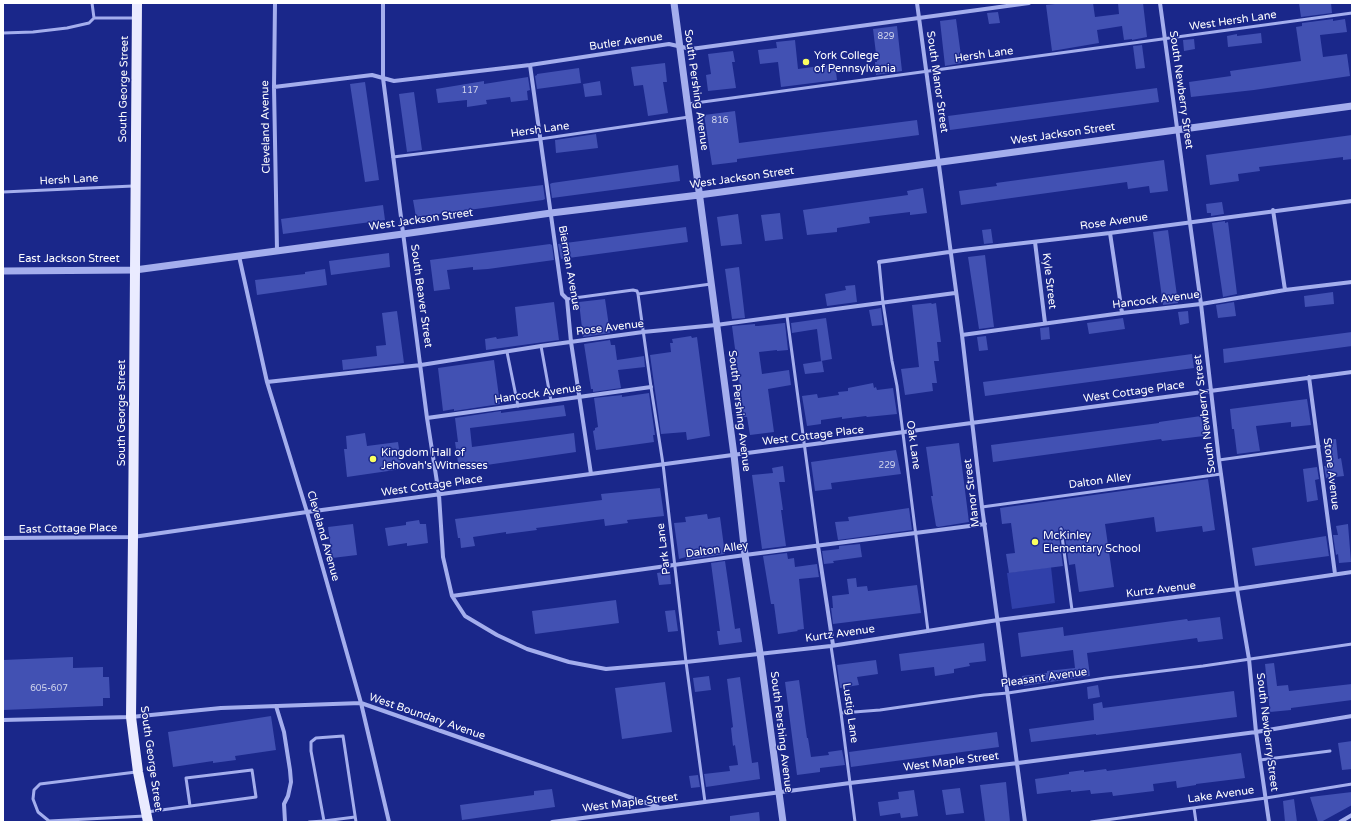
<!DOCTYPE html>
<html>
<head>
<meta charset="utf-8">
<style>
  body { margin:0 }
  #map { position:relative; width:1355px; height:825px; overflow:hidden; background:#1a278a; font-family:"Varela Round",sans-serif }
  canvas { display:block }
  .frame { position:absolute; inset:0; border:4px solid #fff; pointer-events:none }
</style>
</head>
<body>
<div id="map">
<canvas width="1355" height="825"></canvas>
<div class="frame"></div>
</div>
<script>
const ctx = document.querySelector('canvas').getContext('2d');
ctx.lineJoin = 'round';
function paint(path, color) { ctx.fillStyle = color; ctx.fill(path, 'evenodd'); }
const poly = rows => new Path2D(rows.map(r => 'M' + r).join(''));
function stroke(path, color, width, dash) { ctx.strokeStyle = color; ctx.lineWidth = width; ctx.lineCap = dash ? 'butt' : 'round'; ctx.setLineDash(dash || []); ctx.stroke(path); }
function write(font, color, halo, rows, align = 'center') {
  ctx.font = font + ' "Varela Round",sans-serif'; ctx.lineWidth = 3; ctx.setLineDash([]); ctx.textBaseline = 'middle'; ctx.strokeStyle = halo; ctx.fillStyle = color; for (const [text, x, y, turn = 0] of rows) {
    ctx.save(); ctx.translate(x, y); ctx.rotate((+turn || 0) * Math.PI / 180); ctx.textAlign = isNaN(turn) ? turn : align; if (halo) ctx.strokeText(text, 0, 0); ctx.fillText(text, 0, 0); ctx.restore();
  }
}
paint(poly([
  [1051,567,1055,603,1012,609,1007,573]
]), '#3040aa');
paint(poly([
  [1064,3,1093,3,1095,17,1119,14,1118,3,1143,3,1147,37,1132,40,1132,39,1124,40,1122,26,1097,30,1099,43,1052,51,1046,5],
  [1299,3,1331,3,1332,13,1301,17],
  [998,12,1000,23,989,24,987,13],
  [956,19,962,63,945,66,940,21],
  [1333,19,1333,21,1345,19,1347,32,1320,35,1323,57,1347,54,1350,76,1254,90,1191,97,1189,82,1231,76,1230,71,1301,61,1296,27,1302,26,1302,23],
  [897,26,902,71,876,75,875,62,877,62,873,29],
  [1261,33,1262,43,1228,47,1227,36,1237,34,1237,36],
  [1194,39,1195,49,1184,51,1183,40],
  [795,40,798,69,835,64,837,80,781,87,778,62,760,64,758,50,777,48,776,42],
  [1142,45,1145,68,1136,69,1133,46],
  [733,51,735,62,732,62,736,88,708,91,706,75,711,74,708,54],
  [665,63,667,82,663,82,668,113,648,116,643,85,634,86,631,67],
  [579,68,581,83,537,89,535,76,537,75,537,74],
  [528,77,530,90,527,91,528,100,511,102,510,97,486,100,487,104,467,107,467,100,438,103,436,89,484,81,484,84],
  [600,81,602,95,585,97,583,84],
  [365,82,379,180,365,182,350,84],
  [1157,88,1159,102,950,130,948,116],
  [414,92,422,150,407,152,399,94],
  [735,111,739,143,917,120,919,135,737,159,737,162,712,165,704,115],
  [596,134,598,148,556,153,555,140],
  [1352,135,1352,159,1343,160,1343,157,1259,167,1260,171,1238,174,1239,181,1210,185,1206,155],
  [1164,160,1168,191,1150,193,1149,186,1128,189,1127,182,961,205,959,191,997,186,996,183],
  [678,165,680,181,552,198,550,184,552,183],
  [543,185,545,199,543,200,416,217,413,200],
  [923,188,927,213,910,215,910,212,869,217,870,223,837,228,837,232,807,235,803,210,908,195,907,191],
  [1222,202,1224,214,1211,216,1211,213,1207,213,1206,204],
  [383,205,385,220,283,234,281,219],
  [780,213,783,239,765,241,761,215],
  [738,214,742,244,721,246,717,217],
  [1225,221,1225,223,1228,222,1237,294,1223,297,1212,223],
  [686,227,688,242,561,259,558,244],
  [991,229,993,243,984,244,982,230],
  [1168,230,1178,303,1163,305,1153,232],
  [550,244,552,245,554,260,488,269,473,270,473,267,447,270,450,289,434,291,430,260],
  [389,253,390,267,331,275,329,261],
  [985,255,994,327,979,329,968,257],
  [739,267,745,318,732,319,725,269],
  [325,269,327,285,257,295,255,280,305,274,305,272],
  [855,285,857,302,827,306,825,294,846,290,845,286],
  [1333,292,1334,304,1305,307,1304,296],
  [605,299,610,333,583,337,579,302],
  [554,302,559,340,486,350,485,339,496,337,497,339,518,336,515,307],
  [1234,302,1236,316,1218,318,1216,305],
  [931,303,932,304,936,303,941,342,937,342,939,361,934,361,937,383,932,383,933,391,905,395,901,369,919,367,912,305],
  [881,308,883,325,872,326,869,310],
  [397,311,404,363,343,370,342,360,377,356,376,346,386,345,382,313],
  [1188,311,1189,323,1180,325,1178,312],
  [826,318,832,359,821,361,817,329,792,333,791,323],
  [1123,318,1125,329,1089,334,1087,323],
  [784,323,785,323,788,350,777,351,777,350,759,352,762,374,789,370,791,385,768,389,774,432,750,435,747,417,744,417,732,326,755,324,755,326,758,326],
  [1049,327,1050,339,1041,340,1040,328],
  [1352,332,1352,346,1224,363,1223,349],
  [691,336,692,338,697,337,710,436,687,440,686,432,661,434,650,355,671,352,670,343,673,343,672,339],
  [986,336,988,350,979,351,977,337],
  [610,340,611,345,615,345,617,360,644,356,645,367,618,370,621,388,593,392,593,389,591,389,584,344],
  [1192,354,1194,368,985,396,983,382],
  [494,360,500,404,454,411,454,409,443,411,438,368],
  [822,361,824,372,805,374,803,364],
  [873,383,874,388,876,387,877,390,893,388,897,414,867,417,866,416,842,419,842,417,821,420,821,424,807,426,802,396,817,394,818,398,839,395,838,392,848,391,848,388],
  [649,393,655,435,653,435,654,442,596,450,593,431,595,430,595,428,598,427,594,398,622,395,622,397],
  [1307,399,1311,425,1291,427,1291,422,1256,426,1260,451,1237,454,1234,429,1232,429,1230,409],
  [564,405,566,416,470,428,472,447,574,433,576,452,459,469,455,442,458,442,455,418,501,411,501,413,508,412],
  [1201,416,1204,436,1162,441,1161,439,993,462,991,445,1159,423,1159,422],
  [365,433,367,446,398,442,402,469,347,477,344,449,347,449,346,436],
  [1336,439,1338,459,1341,458,1344,476,1326,478,1324,466,1326,466,1323,440],
  [959,443,969,522,938,527,936,526,931,496,933,496,926,447],
  [896,450,901,474,831,483,832,489,815,491,811,462],
  [783,466,785,482,779,482,783,510,781,510,786,546,762,549,752,475,773,473,772,468],
  [1317,467,1319,479,1315,480,1318,500,1307,502,1303,469],
  [1208,479,1215,530,1203,532,1202,526,1156,532,1154,517,1105,524,1114,587,1079,592,1075,564,1069,565,1064,529,1062,526,1059,527,1058,529,1063,566,1009,573,1006,554,1015,553,1011,523,1002,524,1000,508],
  [660,488,664,516,627,520,628,523,605,526,604,519,552,526,536,528,537,530,506,534,506,532,473,537,475,546,461,548,460,538,458,538,455,519,602,500,601,494],
  [909,508,912,530,838,540,835,522,849,521,848,517],
  [707,514,708,519,720,517,725,554,686,560,686,557,679,559,674,523,686,522,685,517],
  [419,520,420,524,426,524,428,543,407,546,407,543,388,546,385,528,406,525,406,522],
  [353,524,357,555,332,558,328,527],
  [1348,524,1351,562,1339,563,1338,554,1336,555,1333,535,1338,535,1336,526],
  [1326,536,1329,556,1255,566,1252,548],
  [860,544,862,557,833,561,834,563,824,564,822,551,839,549,839,546],
  [787,553,788,559,794,558,795,567,817,564,819,577,799,579,804,629,797,630,798,631,778,634,774,604,771,604,763,556],
  [725,561,735,629,740,628,742,642,719,645,717,631,720,631,711,563],
  [670,571,671,584,659,585,657,573],
  [856,578,857,587,867,586,868,591,917,585,921,613,833,624,831,608,833,608,832,596,849,594,847,579],
  [616,600,619,623,535,634,532,611],
  [675,610,678,631,668,632,665,611],
  [1220,617,1223,639,1198,642,1197,638,1087,653,1090,676,1024,686,1022,676,1047,673,1047,671,1075,668,1073,650,1021,657,1018,633,1063,627,1064,636,1187,619,1188,621],
  [984,643,986,661,969,663,970,666,954,669,954,673,935,676,934,667,901,671,899,654],
  [73,657,73,668,103,667,103,677,109,677,110,698,103,698,103,706,3,710,3,660],
  [876,660,878,674,857,677,859,685,840,688,837,665],
  [1274,663,1277,686,1288,685,1289,691,1352,684,1352,700,1291,708,1291,710,1270,712,1265,664],
  [709,676,711,690,695,692,693,678],
  [740,677,752,763,758,762,760,779,706,787,704,774,730,771,729,766,738,765,735,745,733,746,731,728,733,727,727,679],
  [799,680,807,738,808,738,811,757,829,755,828,752,842,750,845,765,820,768,820,772,797,775,785,682],
  [665,682,672,732,622,739,615,688],
  [1098,685,1100,697,1088,699,1087,687],
  [1234,691,1237,717,1096,735,1096,734,1031,742,1029,729,1094,720,1093,704,1102,702,1103,708],
  [271,716,276,750,235,756,236,760,213,763,213,761,173,767,168,732],
  [997,732,999,747,851,767,849,752],
  [1352,741,1352,769,1342,770,1338,743],
  [1241,753,1245,778,1196,784,1196,785,1177,788,1176,781,1153,784,1154,791,1113,796,1112,792,1091,794,1090,790,1071,792,1071,790,1037,794,1035,779,1069,774,1069,772,1084,770,1084,772,1106,769,1107,771],
  [698,775,700,787,691,788,689,776],
  [1006,782,1010,822,985,822,980,785],
  [960,788,964,813,946,815,942,790],
  [552,789,555,807,462,820,460,805,534,795,534,791],
  [914,790,918,816,901,818,900,813,880,816,878,802,899,799,898,792],
  [1352,792,1352,805,1321,822,1318,822,1310,797],
  [1294,799,1297,822,1285,822,1283,801],
  [759,812,760,822,730,822,730,816]
]), '#4251b3');
stroke(poly([
  [92,3,94,18],
  [3,33,33,32,67,28,89,23,94,18,134,18],
  [688,104,1352,13],
  [393,157,540,139,689,117],
  [3,192,133,186],
  [879,262,883,303,892,361,897,386,928,631],
  [638,294,651,387,663,464,686,662,705,802],
  [567,299,633,290,637,291,638,294,711,284],
  [787,316,818,546],
  [541,346,551,401],
  [507,352,518,406],
  [1219,460,1319,446],
  [982,507,1221,474],
  [1061,529,1072,610],
  [831,646,841,713,855,822],
  [841,713,880,710,984,695,1008,693,1106,678,1203,666,1352,644],
  [1260,760,1330,751],
  [136,772,40,784,34,790,33,799,38,812,49,821,145,816],
  [1194,808,1196,822],
  [147,812,256,797,252,770,186,778,190,806],
  [324,821,355,817],
  [309,822,324,821,311,751,311,742,316,738,343,736,356,822],
  [1091,822,1266,798,1352,784]
]), '#a4aeed', 3);
stroke(poly([
  [275,3,274,87,277,250],
  [383,3,383,78,427,418,439,495,443,557,452,596,465,616,497,635,527,649,569,662,606,669,686,662,831,646,998,620,1237,589,1352,572],
  [917,3,962,335,982,507,1025,822],
  [1160,3,1201,304,1219,460,1237,589,1249,659,1256,732,1269,822],
  [530,65,562,294,567,299,571,342,591,474],
  [274,87,372,75,394,81,530,65,669,44,691,49,1029,3],
  [1273,210,1285,290],
  [1110,233,1122,313],
  [1035,242,1045,323],
  [239,256,267,382,307,512,361,703,389,822],
  [879,262,963,250,1110,233,1352,201],
  [962,335,1122,313,1201,304,1285,290,1352,282],
  [1309,377,1335,574],
  [267,382,421,365,541,346,643,332,716,325,955,293],
  [427,418,651,387],
  [3,538,133,537,307,512,1352,372],
  [818,546,833,645],
  [452,596,745,555,985,524],
  [276,706,284,732,290,770,291,782,288,796,284,804,285,822],
  [3,720,131,717,221,708,361,703,658,807],
  [552,822,850,783,1018,763,1256,732,1352,716],
  [1340,822,1352,815]
]), '#a4aeed', 4);
stroke(poly([
  [674,3,734,455,745,555,760,653,783,822],
  [3,271,135,270,403,234,551,213,699,195,1352,106]
]), '#a4aeed', 7);
stroke(poly([
  [137,3,133,537,131,717,138,772,148,822]
]), '#eaebff', 10);
for (const [x, y, r, color] of [
  [806,62,4,"#faff60"],
  [373,459,4,"#faff60"],
  [1035,542,4,"#faff60"]
]) { const dot = new Path2D(); dot.arc(x, y, r, 0, 2 * Math.PI); ctx.fillStyle = color; ctx.fill(dot); stroke(dot, '#1a278a', 1.5); }
write('9px', '#d0d4ec', null, [
  ["829",886,37],
  ["117",470,91],
  ["816",720,121],
  ["229",887,466],
  ["605-607",49,689]
]);
write('11px', '#fff', '#1a278a', [
  ["West Hersh Lane",1233,21,-8],
  ["Butler Avenue",626,42,-8],
  ["Hersh Lane",984,55,-8],
  ["South Manor Street",937,82,82],
  ["South George Street",124,89,-89],
  ["South Pershing Avenue",696,90,82],
  ["South Newberry Street",1181,90,82],
  ["Cleveland Avenue",266,127,-91],
  ["Hersh Lane",540,130,-8],
  ["West Jackson Street",1063,134,-8],
  ["West Jackson Street",742,178,-8],
  ["Hersh Lane",69,180,-3],
  ["West Jackson Street",421,220,-8],
  ["Rose Avenue",1114,222,-8],
  ["East Jackson Street",69,259],
  ["Bierman Avenue",569,268,80],
  ["Kyle Street",1049,281,83],
  ["South Beaver Street",421,296,82],
  ["Hancock Avenue",1156,300,-7],
  ["Rose Avenue",610,328,-7],
  ["West Cottage Place",1134,392,-8],
  ["Hancock Avenue",538,394,-8],
  ["South Pershing Avenue",739,411,83],
  ["South George Street",122,413,-90],
  ["South Newberry Street",1205,414,-97],
  ["West Cottage Place",813,436,-7],
  ["Oak Lane",913,445,82],
  ["Stone Avenue",1331,474,83],
  ["Dalton Alley",1100,481,-8],
  ["West Cottage Place",432,486,-8],
  ["Manor Street",972,493,-97],
  ["East Cottage Place",68,529,-1],
  ["Cleveland Avenue",323,536,74],
  ["Park Lane",664,549,-97],
  ["Dalton Alley",717,550,-8],
  ["Kurtz Avenue",1161,590,-7],
  ["Kurtz Avenue",840,634,-8],
  ["Pleasant Avenue",1044,678,-8],
  ["Lustig Lane",850,713,82],
  ["West Boundary Avenue",427,717,19],
  ["South Pershing Avenue",781,732,83],
  ["South Newberry Street",1267,732,83],
  ["South George Street",151,759,82],
  ["West Maple Street",951,762,-7],
  ["Lake Avenue",1221,795,-8],
  ["West Maple Street",630,803,-7]
]);
write('11px', '#fff', '#1a278a', [
  ["York College",814,56],
  ["of Pennsylvania",814,69],
  ["Kingdom Hall of",381,453],
  ["Jehovah's Witnesses",381,466],
  ["McKinley",1043,536],
  ["Elementary School",1043,549]
], 'left');
</script>
</body>
</html>
